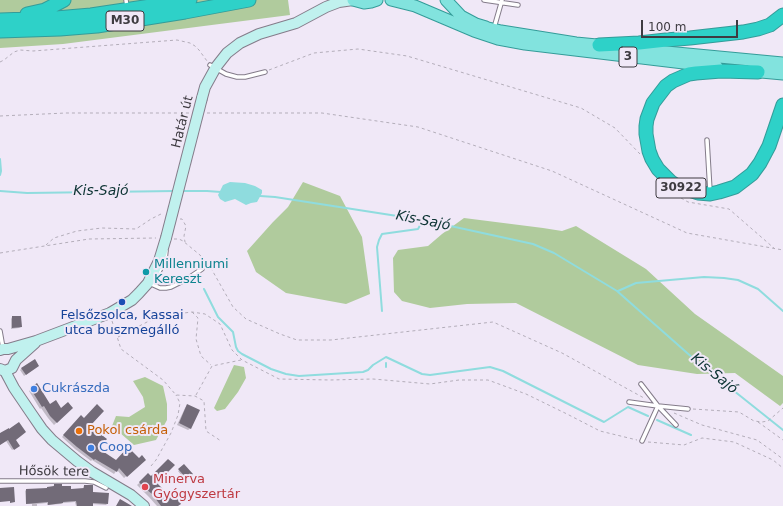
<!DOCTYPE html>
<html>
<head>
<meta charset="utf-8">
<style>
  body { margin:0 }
  #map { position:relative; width:783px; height:506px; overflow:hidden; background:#f0e8f7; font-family:"DejaVu Sans",sans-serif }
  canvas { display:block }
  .scale { position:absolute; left:641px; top:20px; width:97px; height:18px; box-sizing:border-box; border:2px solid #3e3b41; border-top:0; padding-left:5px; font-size:12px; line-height:14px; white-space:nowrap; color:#3e3b41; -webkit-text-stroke:3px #f0e8f7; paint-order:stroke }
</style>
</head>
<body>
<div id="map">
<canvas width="783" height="506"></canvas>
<div class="scale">100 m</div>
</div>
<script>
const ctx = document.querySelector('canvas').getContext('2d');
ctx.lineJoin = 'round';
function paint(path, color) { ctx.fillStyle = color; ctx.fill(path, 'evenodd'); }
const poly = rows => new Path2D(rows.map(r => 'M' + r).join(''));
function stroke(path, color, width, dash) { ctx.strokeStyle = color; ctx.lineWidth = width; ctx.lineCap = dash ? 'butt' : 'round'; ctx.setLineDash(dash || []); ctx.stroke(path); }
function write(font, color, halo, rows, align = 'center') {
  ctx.font = font + ' "DejaVu Sans",sans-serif'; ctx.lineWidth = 4; ctx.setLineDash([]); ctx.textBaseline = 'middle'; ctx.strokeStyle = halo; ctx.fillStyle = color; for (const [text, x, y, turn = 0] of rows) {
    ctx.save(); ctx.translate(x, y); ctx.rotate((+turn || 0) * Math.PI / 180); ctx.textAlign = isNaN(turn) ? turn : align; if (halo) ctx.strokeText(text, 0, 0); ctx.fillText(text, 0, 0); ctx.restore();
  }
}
paint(poly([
  [0,0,288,0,290,15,63,44,0,48],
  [303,182,340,196,362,237,370,294,346,304,286,293,256,272,247,251,273,222,288,207],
  [464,218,543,228,562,231,576,226,646,269,695,314,783,376,783,403,780,406,735,373,697,374,638,365,516,303,467,304,430,308,402,301,394,292,393,258,398,250,428,246,442,234],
  [234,365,244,367,246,378,238,392,225,409,217,411,214,408],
  [145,377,163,386,167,404,167,420,156,440,134,445,112,426,116,416,129,417,145,407,143,397,133,381]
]), '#b0cb9d');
paint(poly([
  [230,182,245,183,255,186,262,190,262,193,257,202,251,203,246,205,235,199,225,202,220,199,218,195,223,185]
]), '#8fdcde');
paint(poly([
  [12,317,21,327,19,328,11,329,11,319],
  [38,366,24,376,20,370,22,368],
  [31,389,50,405,61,410,72,408,54,425,48,418,41,408,40,409,29,391],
  [187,405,191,428,188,430,177,425,185,408],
  [81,416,90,425,100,451,116,461,139,459,145,460,124,478,117,470,114,474,92,460,91,461,75,449,62,437],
  [0,435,15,440,17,447,12,450,6,441,0,445],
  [184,466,191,474,185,480,178,471],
  [148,475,156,483,177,506,157,506,149,497,137,485],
  [54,485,70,490,83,489,83,487,84,486,88,486,92,493,107,504,106,505,92,504,92,506,76,506,75,502,63,503,61,504,47,505,47,503,37,504,37,506,32,506,32,504,26,504,25,491,26,490,46,489,47,488,53,487]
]), '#0003');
stroke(poly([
  [0,159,1,171,0,175],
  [0,191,27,193,175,191],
  [182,191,207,191,221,192],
  [260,196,275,197,423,220,533,244,554,253,617,291,694,359,783,430],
  [204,289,218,317,233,332,236,347,238,351,242,354,271,369,286,374,299,376,363,372,368,370,373,365,386,357],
  [618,291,636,283,704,277,724,278,738,280,758,289,783,311],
  [382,311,377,247,379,240,382,234,418,229,423,220],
  [386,357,422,374,430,375,490,367,503,371,604,422,628,407,648,416],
  [386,363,386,367],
  [657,420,691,435]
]), '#8fdcde', 2);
paint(poly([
  [12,316,21,316,22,327,12,328],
  [35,359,39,366,26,375,21,368],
  [37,383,50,404,56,400,61,408,68,402,73,408,57,423,50,416,44,406,42,407,30,388],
  [97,404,104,411,91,425,95,428,94,429,107,439,100,447,102,449,101,450,116,460,128,447,139,458,142,455,146,460,127,477,119,468,117,472,95,459,94,460,77,447,63,435,81,415,84,418],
  [187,404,200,410,191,429,179,423],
  [19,422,26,432,16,440,20,446,14,450,8,440,0,445,0,433,9,428,9,429],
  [168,459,175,465,157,483,168,494,172,491,181,504,178,506,161,506,152,494,146,489,145,489,139,482,148,473,151,476],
  [184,464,193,474,187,479,178,469],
  [54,484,62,484,62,486,71,486,71,489,84,488,84,485,93,485,93,492,109,493,108,504,93,503,93,506,77,506,76,501,63,502,63,503,48,505,48,502,26,504,26,489,47,488,47,487,54,486],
  [14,487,15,502,10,503,10,501,0,502,0,488],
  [120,499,132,506,116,506]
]), '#726b78');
const lane = poly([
  [126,0,127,7],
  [484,0,518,5],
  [494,28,502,0],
  [210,65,226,74,237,77,245,77,265,72],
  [707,140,710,191],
  [154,282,165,260,166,251],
  [149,283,160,288,166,288,171,287,187,279,202,269],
  [0,331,3,348],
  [641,384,658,406,676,425],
  [629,402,658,406,688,409],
  [642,441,658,406],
  [0,481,85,481,94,482,106,488]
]);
const secondary = poly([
  [202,98,205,87,216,67,227,53,240,43,259,34,296,23,326,7,339,2,353,0],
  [0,350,3,349,8,349,36,341,110,313,132,300,139,293,148,283,159,261,166,238],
  [0,369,5,371,12,368,16,360,35,343],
  [5,371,14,388,31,413,42,429,52,440,77,461,92,472,131,495,144,506]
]);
const primary = poly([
  [353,0,364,3,371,2,377,0],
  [391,0,415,6,474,31,498,39,525,44,717,67],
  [446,0,461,16,476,24,486,27],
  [480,26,501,31,576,43,607,46],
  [624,48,783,63],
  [750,71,783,74]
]);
const highway = poly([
  [27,14,45,10,64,0],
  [0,20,56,18,91,15,190,0],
  [0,31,60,29,97,26,185,12,249,0],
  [599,45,639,43,666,40,690,38,743,32,758,29,770,25,783,15],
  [758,72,721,71,696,73,689,74,673,81,666,86,653,103,647,119,646,126,646,134,649,151,652,159,658,169,671,182,677,186,698,193,710,194,719,192,735,187,752,174,760,163,769,146,783,105]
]);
stroke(lane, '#847c8a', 5.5);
stroke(secondary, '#847c8a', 12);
stroke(primary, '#349c99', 13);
stroke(highway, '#349c99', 15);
stroke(poly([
  [0,62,4,60,14,52,20,50,33,51,177,40,190,43,195,46,199,50,207,61],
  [269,70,314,53,358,49,407,56,581,108,615,128,640,154],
  [207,113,322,113,418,127,552,171,687,233,783,250],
  [0,116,66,113,189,113],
  [681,198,688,202,729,209,775,249],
  [180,219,182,219,186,226,184,236,185,242],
  [174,239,179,239,183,241,200,255,212,270,233,307,246,319,280,334,297,340,331,340,493,322,562,353,644,398],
  [46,245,54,238,77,231,102,228,136,229,151,219,161,214,163,215],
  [0,253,89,239,156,238],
  [192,312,198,318,196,339,201,356,211,365],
  [112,321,121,349,163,380,176,395,195,396,204,401,206,431,221,441],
  [118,337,149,321,176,314,192,312,205,314,220,324,232,350,242,360,279,379,330,380,373,379,430,384,459,380,488,380,526,394,567,414,600,431,637,440],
  [196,395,212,366,241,360],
  [693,409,739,412,754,421,762,422,768,421,783,408],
  [674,413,702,425,757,440,783,459],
  [758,422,783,440],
  [648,442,684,445,702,438,734,442,773,460,783,468],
  [151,466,156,460,171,433,178,415,180,403,176,395]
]), '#b3adb9', 1, [3, 3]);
stroke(lane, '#fff', 3.5);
stroke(secondary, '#c0f1ee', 10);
stroke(primary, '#82e3de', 11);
stroke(highway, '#2ed1c8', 13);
const secondaryBridge = poly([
  [166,238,202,98]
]);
stroke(secondaryBridge, '#847c8a', 12, []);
stroke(secondaryBridge, '#c0f1ee', 10);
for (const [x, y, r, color] of [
  [146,272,4,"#0f9aa8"],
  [122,302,4,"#1a4fb4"],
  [34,389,4,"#3f7fe0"],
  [79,431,4,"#e8710a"],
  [91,448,4,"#3f7fe0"],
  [145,487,4,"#e0444e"]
]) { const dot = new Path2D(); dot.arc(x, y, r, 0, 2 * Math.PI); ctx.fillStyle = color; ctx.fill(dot); stroke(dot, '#f0e8f7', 1.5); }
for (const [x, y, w] of [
  [125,21,38],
  [628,57,18],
  [681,188,50]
]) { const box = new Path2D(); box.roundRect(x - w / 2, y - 10, w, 20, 3); ctx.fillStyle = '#f0e8f7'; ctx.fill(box); stroke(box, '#3e3b41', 1); }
write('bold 12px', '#3e3b41', null, [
  ["M30",125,21],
  ["3",628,57],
  ["30922",681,188]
]);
write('13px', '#3e3b41', '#f0e8f7', [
  ["Határ út",183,122,-76],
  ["Hősök tere",54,472,1]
]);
write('13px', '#0d838f', '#f0e8f7', [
  ["Millenniumi",154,265],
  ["Kereszt",154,280]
], 'left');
write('13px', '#164399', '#f0e8f7', [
  ["Felsőzsolca, Kassai",122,316],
  ["utca buszmegálló",122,331]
]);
write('13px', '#366cbe', '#f0e8f7', [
  ["Cukrászda",42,389],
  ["Coop",99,448]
], 'left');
write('13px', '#c56008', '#f0e8f7', [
  ["Pokol csárda",87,431]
], 'left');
write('13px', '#be3a42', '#f0e8f7', [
  ["Minerva",153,480],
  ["Gyógyszertár",153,495]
], 'left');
write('italic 14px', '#0d3434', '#f0e8f7', [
  ["Kis-Sajó",101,191],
  ["Kis-Sajó",423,221,11],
  ["Kis-Sajó",714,374,39]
]);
</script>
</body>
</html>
